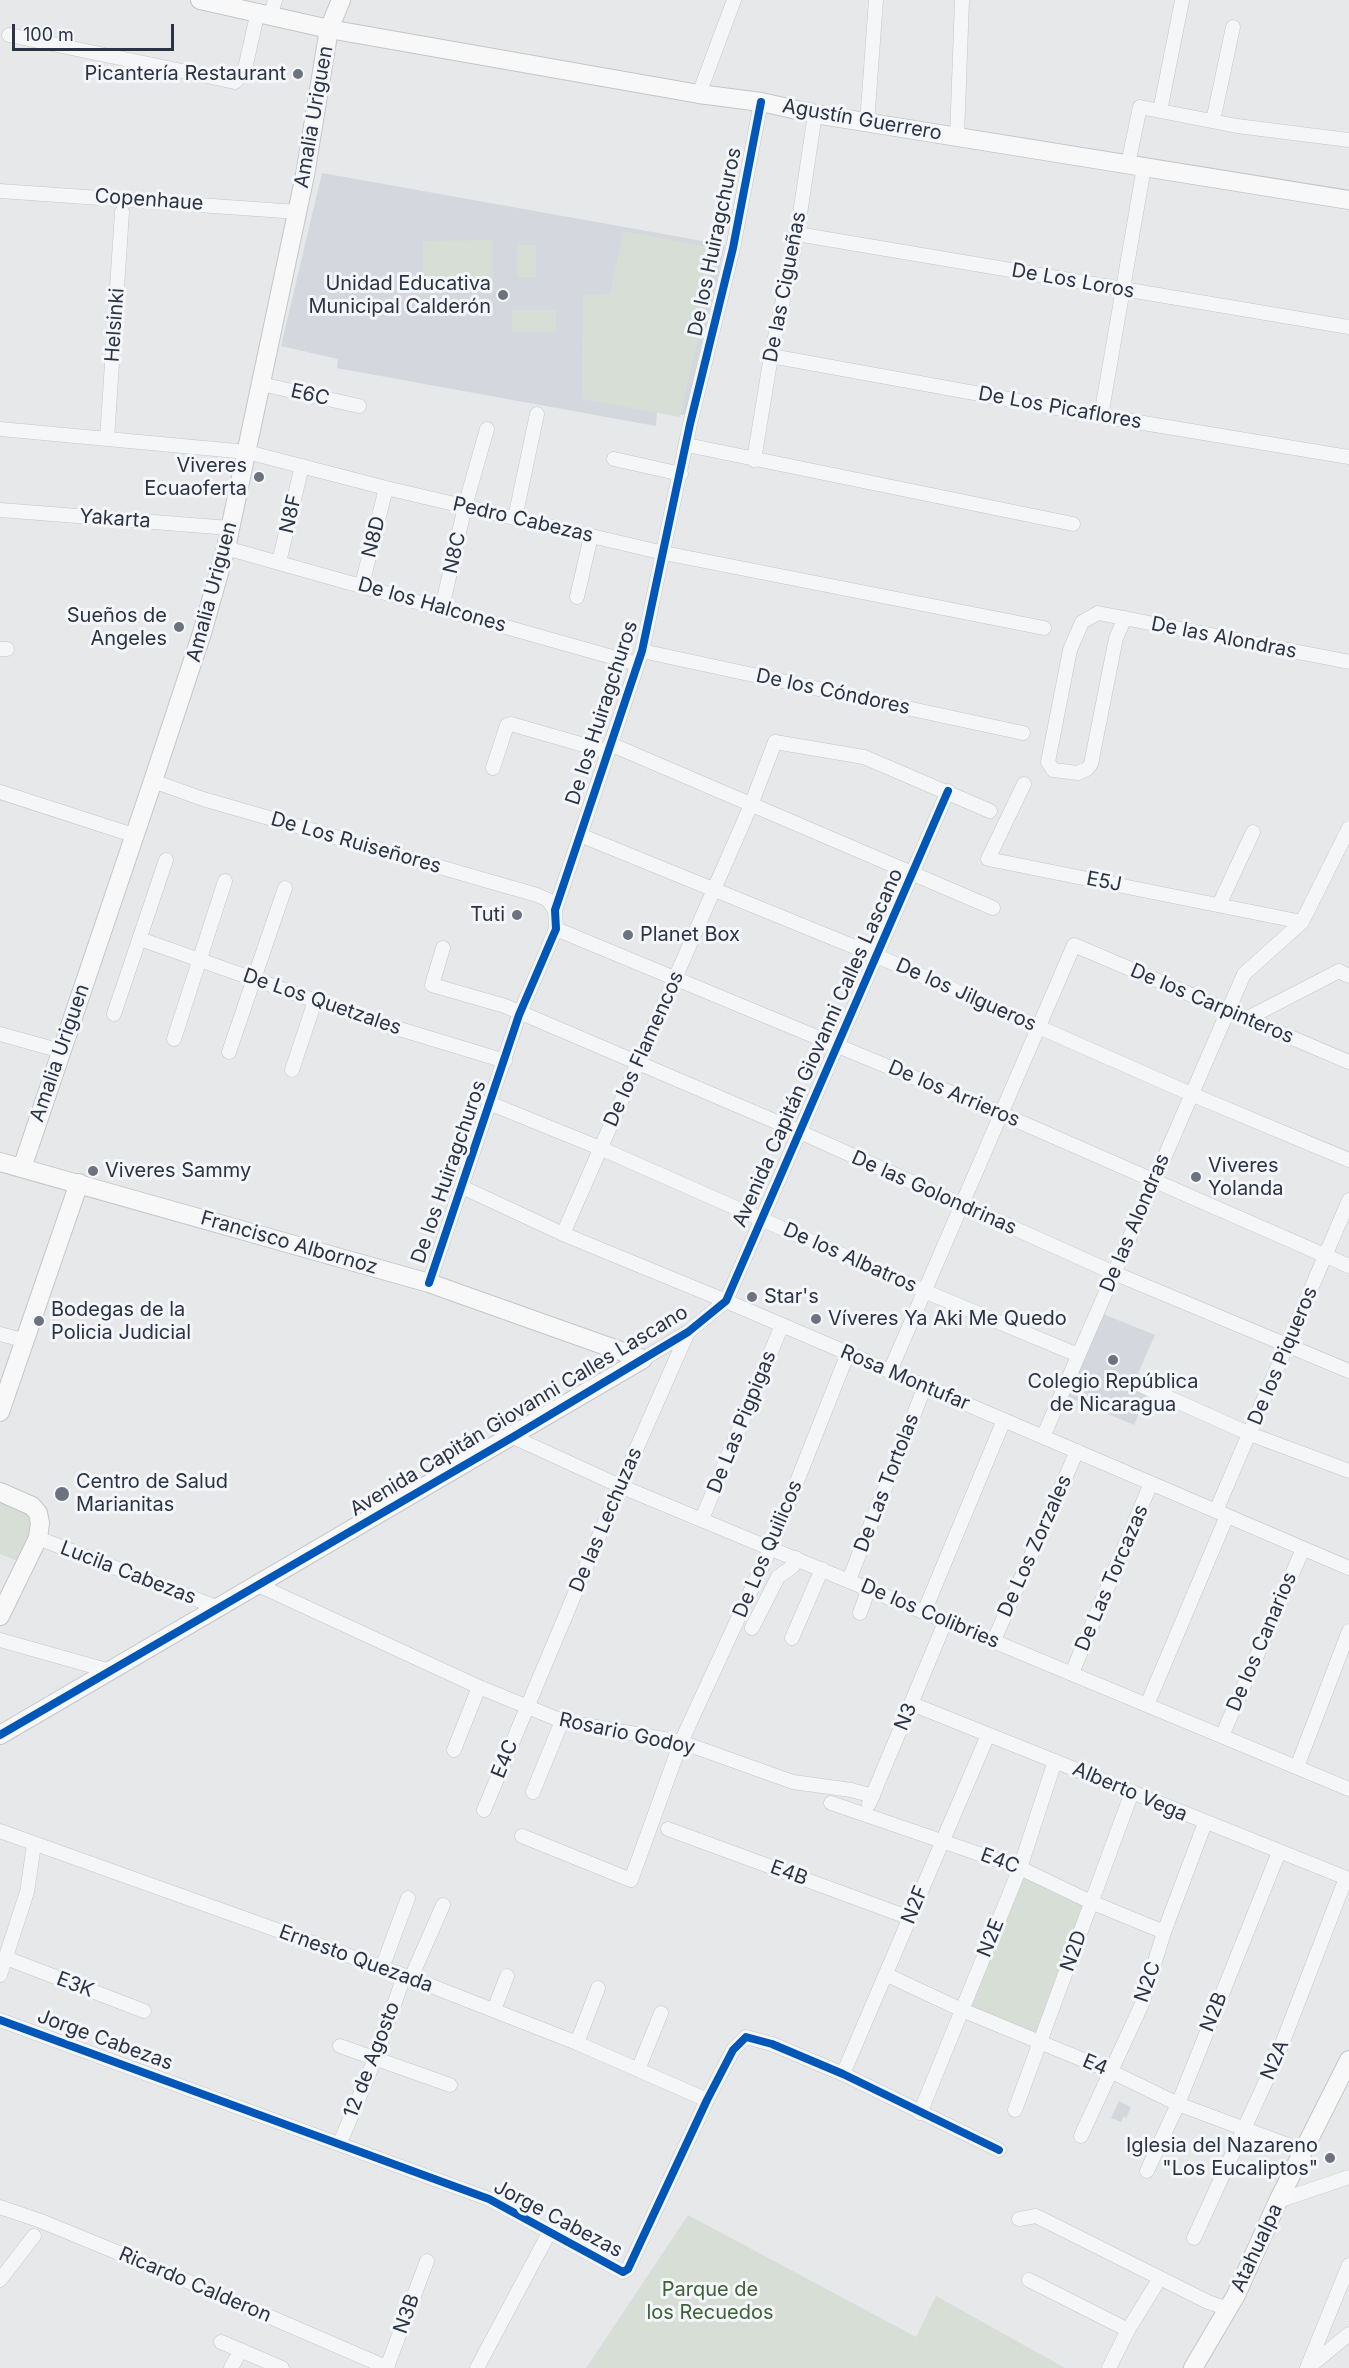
<!DOCTYPE html>
<html>
<head>
<meta charset="utf-8">
<style>
  body { margin:0 }
  #map { position:relative; width:1349px; height:2368px; overflow:hidden; background:#e6e8ea; font-family:Inter,sans-serif }
  canvas { display:block }
  .scale { position:absolute; left:12px; top:24px; width:162px; height:27px; box-sizing:border-box; border:3px solid #2b3445; border-top:0; padding-left:8px; font-size:18px; line-height:21px; white-space:nowrap; color:#2b3445; -webkit-text-stroke:4px #f4f6f9; paint-order:stroke }
</style>
</head>
<body>
<div id="map">
<canvas width="1349" height="2368"></canvas>
<div class="scale">100 m</div>
</div>
<script>
const ctx = document.querySelector('canvas').getContext('2d');
ctx.lineJoin = 'round';
function paint(path, color) { ctx.fillStyle = color; ctx.fill(path, 'evenodd'); }
const poly = rows => new Path2D(rows.map(r => 'M' + r).join(''));
function stroke(path, color, width, dash) { ctx.strokeStyle = color; ctx.lineWidth = width; ctx.lineCap = dash ? 'butt' : 'round'; ctx.setLineDash(dash || []); ctx.stroke(path); }
function write(font, color, halo, rows, align = 'center') {
  ctx.font = font + ' Inter,sans-serif'; ctx.lineWidth = 6; ctx.setLineDash([]); ctx.textBaseline = 'middle'; ctx.strokeStyle = halo; ctx.fillStyle = color; for (const [text, x, y, turn = 0] of rows) {
    ctx.save(); ctx.translate(x, y); ctx.rotate((+turn || 0) * Math.PI / 180); ctx.textAlign = isNaN(turn) ? turn : align; if (halo) ctx.strokeText(text, 0, 0); ctx.fillText(text, 0, 0); ctx.restore();
  }
}
paint(poly([
  [322,173,725,245,685,415,657,411,656,426,337,368,338,359,281,346],
  [1103,1314,1155,1335,1133,1385,1147,1393,1134,1425,1066,1396],
  [1119,2101,1131,2107,1126,2119,1124,2116,1121,2122,1111,2118]
]), '#d4d7dd');
paint(poly([
  [623,231,719,249,680,417,582,399,583,295,610,294],
  [493,240,493,279,423,279,423,241],
  [517,245,536,245,536,277,517,277],
  [512,310,556,310,556,332,512,332],
  [0,1502,20,1508,33,1518,23,1563,0,1554],
  [1023,1875,1087,1901,1039,2038,970,2010],
  [688,2215,916,2337,936,2296,1065,2368,586,2368]
]), '#d6ded6');
const street = poly([
  [271,14,275,0],
  [9,35,235,82,244,73,258,11],
  [699,94,734,0],
  [1160,111,1182,1],
  [1213,121,1233,27],
  [867,123,876,0],
  [957,137,962,0],
  [1128,164,1140,107,1237,126,1349,140],
  [0,191,298,212],
  [797,234,1349,327],
  [771,356,1101,416,1349,457],
  [261,384,359,406],
  [1101,416,1144,167],
  [0,429,247,452,386,488,664,553,1044,628],
  [107,439,122,212],
  [687,445,1073,524],
  [614,459,681,474],
  [754,460,771,356,797,234,815,114],
  [0,510,230,528],
  [515,518,537,414],
  [226,548,637,664],
  [279,562,302,466],
  [362,585,386,488],
  [577,597,591,536],
  [442,608,465,506,487,429],
  [1125,618,1116,638,1091,764,1087,769,1078,773,1053,770,1048,762,1070,650,1082,622,1098,613,1349,662],
  [0,649,7,649],
  [642,651,1023,733],
  [610,744,993,908],
  [493,768,507,725,511,724,608,752],
  [153,781,203,799,537,895,548,900,555,910],
  [1024,784,988,859,1302,922],
  [0,792,133,835],
  [580,835,877,956,1191,1094,1349,1160],
  [1219,905,1253,832],
  [556,929,1002,1114,1349,1266],
  [140,939,373,1021,505,1061],
  [443,948,432,985,505,1006,800,1132,1114,1273,1349,1371],
  [114,1014,166,860],
  [1248,1018,1339,971,1349,976],
  [0,1034,61,1051],
  [174,1039,225,881],
  [229,1052,285,888],
  [292,1070,315,1001],
  [489,1103,600,1148,924,1291,1078,1355],
  [462,1187,563,1234,726,1301,1349,1568],
  [563,1234,751,805,775,742,864,757,990,811],
  [429,1283,519,1015,556,929,555,910,642,651,690,424,733,248,761,102],
  [0,1334,26,1341],
  [643,1359,688,1332,726,1301,948,791],
  [890,1371,1074,945,1349,1062],
  [1136,1383,1250,1434,1349,1471],
  [513,1437,620,1486,1349,1789],
  [1043,1437,1244,974,1302,922,1349,828],
  [1216,1511,1349,1200],
  [702,1519,782,1325],
  [38,1538,219,1608],
  [849,1580,925,1386],
  [258,1585,479,1687,562,1721,681,1742,793,1782,851,1790,873,1796],
  [924,1612,1004,1420],
  [860,1613,869,1588],
  [752,1628,778,1577,793,1566,796,1558],
  [792,1638,822,1569],
  [0,1640,110,1671],
  [994,1640,1077,1451],
  [1072,1673,1151,1483],
  [912,1704,1349,1879],
  [1147,1705,1227,1516],
  [1222,1736,1303,1549],
  [454,1750,479,1687],
  [1297,1767,1349,1631],
  [533,1792,562,1721],
  [831,1803,1020,1868,1091,1902,1164,1932],
  [869,1804,946,1620],
  [484,1810,620,1486,688,1332],
  [668,1829,910,1918],
  [0,1831,411,1978,577,2043,707,2100],
  [522,1836,631,1880,681,1742,771,1547,848,1353],
  [6,1958,144,2011],
  [382,1968,408,1898],
  [0,1975,27,1892,34,1845],
  [887,1975,962,2010,1110,2071,1178,2104,1304,2151],
  [411,1978,443,1905],
  [494,2010,507,1976],
  [0,2020,489,2199,623,2272,628,2269,707,2100,733,2050,746,2037,772,2044,843,2074,999,2150],
  [577,2043,598,1988],
  [340,2046,450,2085],
  [638,2070,661,2013],
  [843,2074,988,1735],
  [1015,2110,1132,1792],
  [920,2113,1020,1868,1055,1761],
  [1081,2136,1142,2004,1164,1932,1205,1823],
  [340,2143,375,2059,404,1976],
  [1147,2171,1178,2104,1279,1852],
  [1278,2201,1349,2177],
  [0,2207,41,2221,187,2281,388,2368],
  [1019,2219,1036,2216,1208,2302,1228,2309],
  [1194,2238,1277,2057,1346,1878],
  [0,2280,34,2236],
  [1029,2280,1128,2330],
  [221,2342,282,2368],
  [387,2367,427,2261],
  [1309,2367,1349,2334],
  [231,2368,241,2350],
  [477,2368,549,2233],
  [1109,2368,1128,2330,1160,2278],
  [1307,2368,1349,2265]
]);
const secondary = poly([
  [200,0,329,29,699,94,761,102,815,114,1349,200],
  [0,1162,429,1283,643,1359],
  [22,1168,153,781,202,633,226,548,305,175,329,29,341,0],
  [0,1412,79,1183],
  [0,1492,32,1506,38,1513,40,1523,38,1538,0,1616],
  [0,1735,643,1359],
  [1193,2368,1236,2295,1278,2201,1349,2060]
]);
stroke(street, '#c4c6c8', 15);
stroke(secondary, '#c4c6c8', 20);
stroke(street, '#f5f6f7', 14);
stroke(secondary, '#f8f8f8', 18);
stroke(poly([
  [429,1283,519,1015,556,929,555,910,642,651,690,424,733,248,761,102],
  [0,1735,513,1437,688,1332,726,1301,948,791],
  [0,2020,489,2199,623,2272,628,2269,707,2100,733,2050,746,2037,772,2044,843,2074,999,2150]
]), '#0057b8', 8);
for (const [x, y, r, color] of [
  [298,74,6,"#6c737f"],
  [503,295,6,"#6c737f"],
  [259,477,6,"#6c737f"],
  [179,627,6,"#6c737f"],
  [517,915,6,"#6c737f"],
  [628,935,6,"#6c737f"],
  [93,1171,6,"#6c737f"],
  [1196,1177,6,"#6c737f"],
  [752,1297,6,"#6c737f"],
  [816,1319,6,"#6c737f"],
  [39,1321,6,"#6c737f"],
  [1113,1360,6,"#6c737f"],
  [62,1494,8,"#6c737f"],
  [1330,2158,6,"#6c737f"]
]) { const dot = new Path2D(); dot.arc(x, y, r, 0, 2 * Math.PI); ctx.fillStyle = color; ctx.fill(dot); stroke(dot, '#f4f6f9', 2); }
write('20px', '#2b3445', '#f4f6f9', [
  ["Picantería Restaurant",286,74,"right"],
  ["Unidad Educativa",491,284,"right"],
  ["Municipal Calderón",491,307,"right"],
  ["Viveres",247,466,"right"],
  ["Ecuaoferta",247,489,"right"],
  ["Sueños de",167,616,"right"],
  ["Angeles",167,639,"right"],
  ["Tuti",505,915,"right"],
  ["Planet Box",640,935],
  ["Viveres",1208,1166],
  ["Yolanda",1208,1189],
  ["Viveres Sammy",105,1171],
  ["Star's",764,1297],
  ["Bodegas de la",51,1310],
  ["Policia Judicial",51,1333],
  ["Víveres Ya Aki Me Quedo",828,1319],
  ["Colegio República",1113,1382,"center"],
  ["de Nicaragua",1113,1405,"center"],
  ["Centro de Salud",76,1482],
  ["Marianitas",76,1505],
  ["Iglesia del Nazareno",1318,2146,"right"],
  ["\"Los Eucaliptos\"",1318,2169,"right"]
], 'left');
write('20px', '#2b3445', '#f4f6f9', [
  ["Amalia Uriguen",314,117,-80],
  ["Agustín Guerrero",862,120,10],
  ["Copenhaue",149,200,4],
  ["De los Huiragchuros",715,242,-78],
  ["De Los Loros",1073,281,10],
  ["De las Cigueñas",785,287,-79],
  ["Helsinki",115,325,-86],
  ["E6C",310,395,13],
  ["De Los Picaflores",1060,408,10],
  ["N8F",291,514,-77],
  ["Yakarta",115,519,4],
  ["Pedro Cabezas",523,520,13],
  ["N8D",374,537,-76],
  ["N8C",455,553,-77],
  ["Amalia Uriguen",212,592,-75],
  ["De los Halcones",432,605,16],
  ["De las Alondras",1224,638,11],
  ["De los Cóndores",833,692,12],
  ["De los Huiragchuros",602,713,-72],
  ["De Los Ruiseñores",356,843,16],
  ["E5J",1104,882,11],
  ["De los Jilgueros",966,995,24],
  ["De Los Quetzales",322,1002,19],
  ["De los Carpinteros",1212,1004,23],
  ["Avenida Capitán Giovanni Calles Lascano",818,1048,-66],
  ["De los Flamencos",644,1049,-66],
  ["Amalia Uriguen",60,1053,-71],
  ["De los Arrieros",954,1094,23],
  ["De los Huiragchuros",449,1172,-71],
  ["De las Golondrinas",934,1193,24],
  ["De las Alondras",1135,1223,-67],
  ["Francisco Albornoz",289,1243,16],
  ["De los Albatros",850,1258,24],
  ["De los Piqueros",1283,1356,-67],
  ["Rosa Montufar",905,1378,23],
  ["Avenida Capitán Giovanni Calles Lascano",519,1411,-31],
  ["De Las Pigpigas",742,1422,-68],
  ["De Las Tortolas",887,1483,-69],
  ["De las Lechuzas",606,1520,-67],
  ["De Los Zorzales",1035,1546,-66],
  ["De Los Quilicos",768,1549,-67],
  ["Lucila Cabezas",128,1573,21],
  ["De Las Torcazas",1112,1578,-67],
  ["De los Colibries",930,1614,23],
  ["De los Canarios",1262,1642,-67],
  ["N3",906,1717,-67],
  ["Rosario Godoy",627,1734,12],
  ["E4C",505,1759,-68],
  ["Alberto Vega",1130,1792,23],
  ["E4C",1000,1861,20],
  ["E4B",789,1873,20],
  ["N2F",915,1905,-68],
  ["N2E",991,1938,-68],
  ["N2D",1074,1951,-70],
  ["Ernesto Quezada",356,1959,20],
  ["N2C",1148,1982,-71],
  ["E3K",75,1985,21],
  ["N2B",1214,2012,-68],
  ["Jorge Cabezas",105,2040,20],
  ["12 de Agosto",372,2060,-69],
  ["N2A",1275,2060,-67],
  ["E4",1095,2065,23],
  ["Jorge Cabezas",558,2219,28],
  ["Atahualpa",1257,2248,-65],
  ["Ricardo Calderon",195,2285,23],
  ["N3B",407,2314,-70]
]);
write('20px', '#3f6138', '#f4f6f9', [
  ["Parque de",710,2290],
  ["los Recuedos",710,2313]
]);
</script>
</body>
</html>
